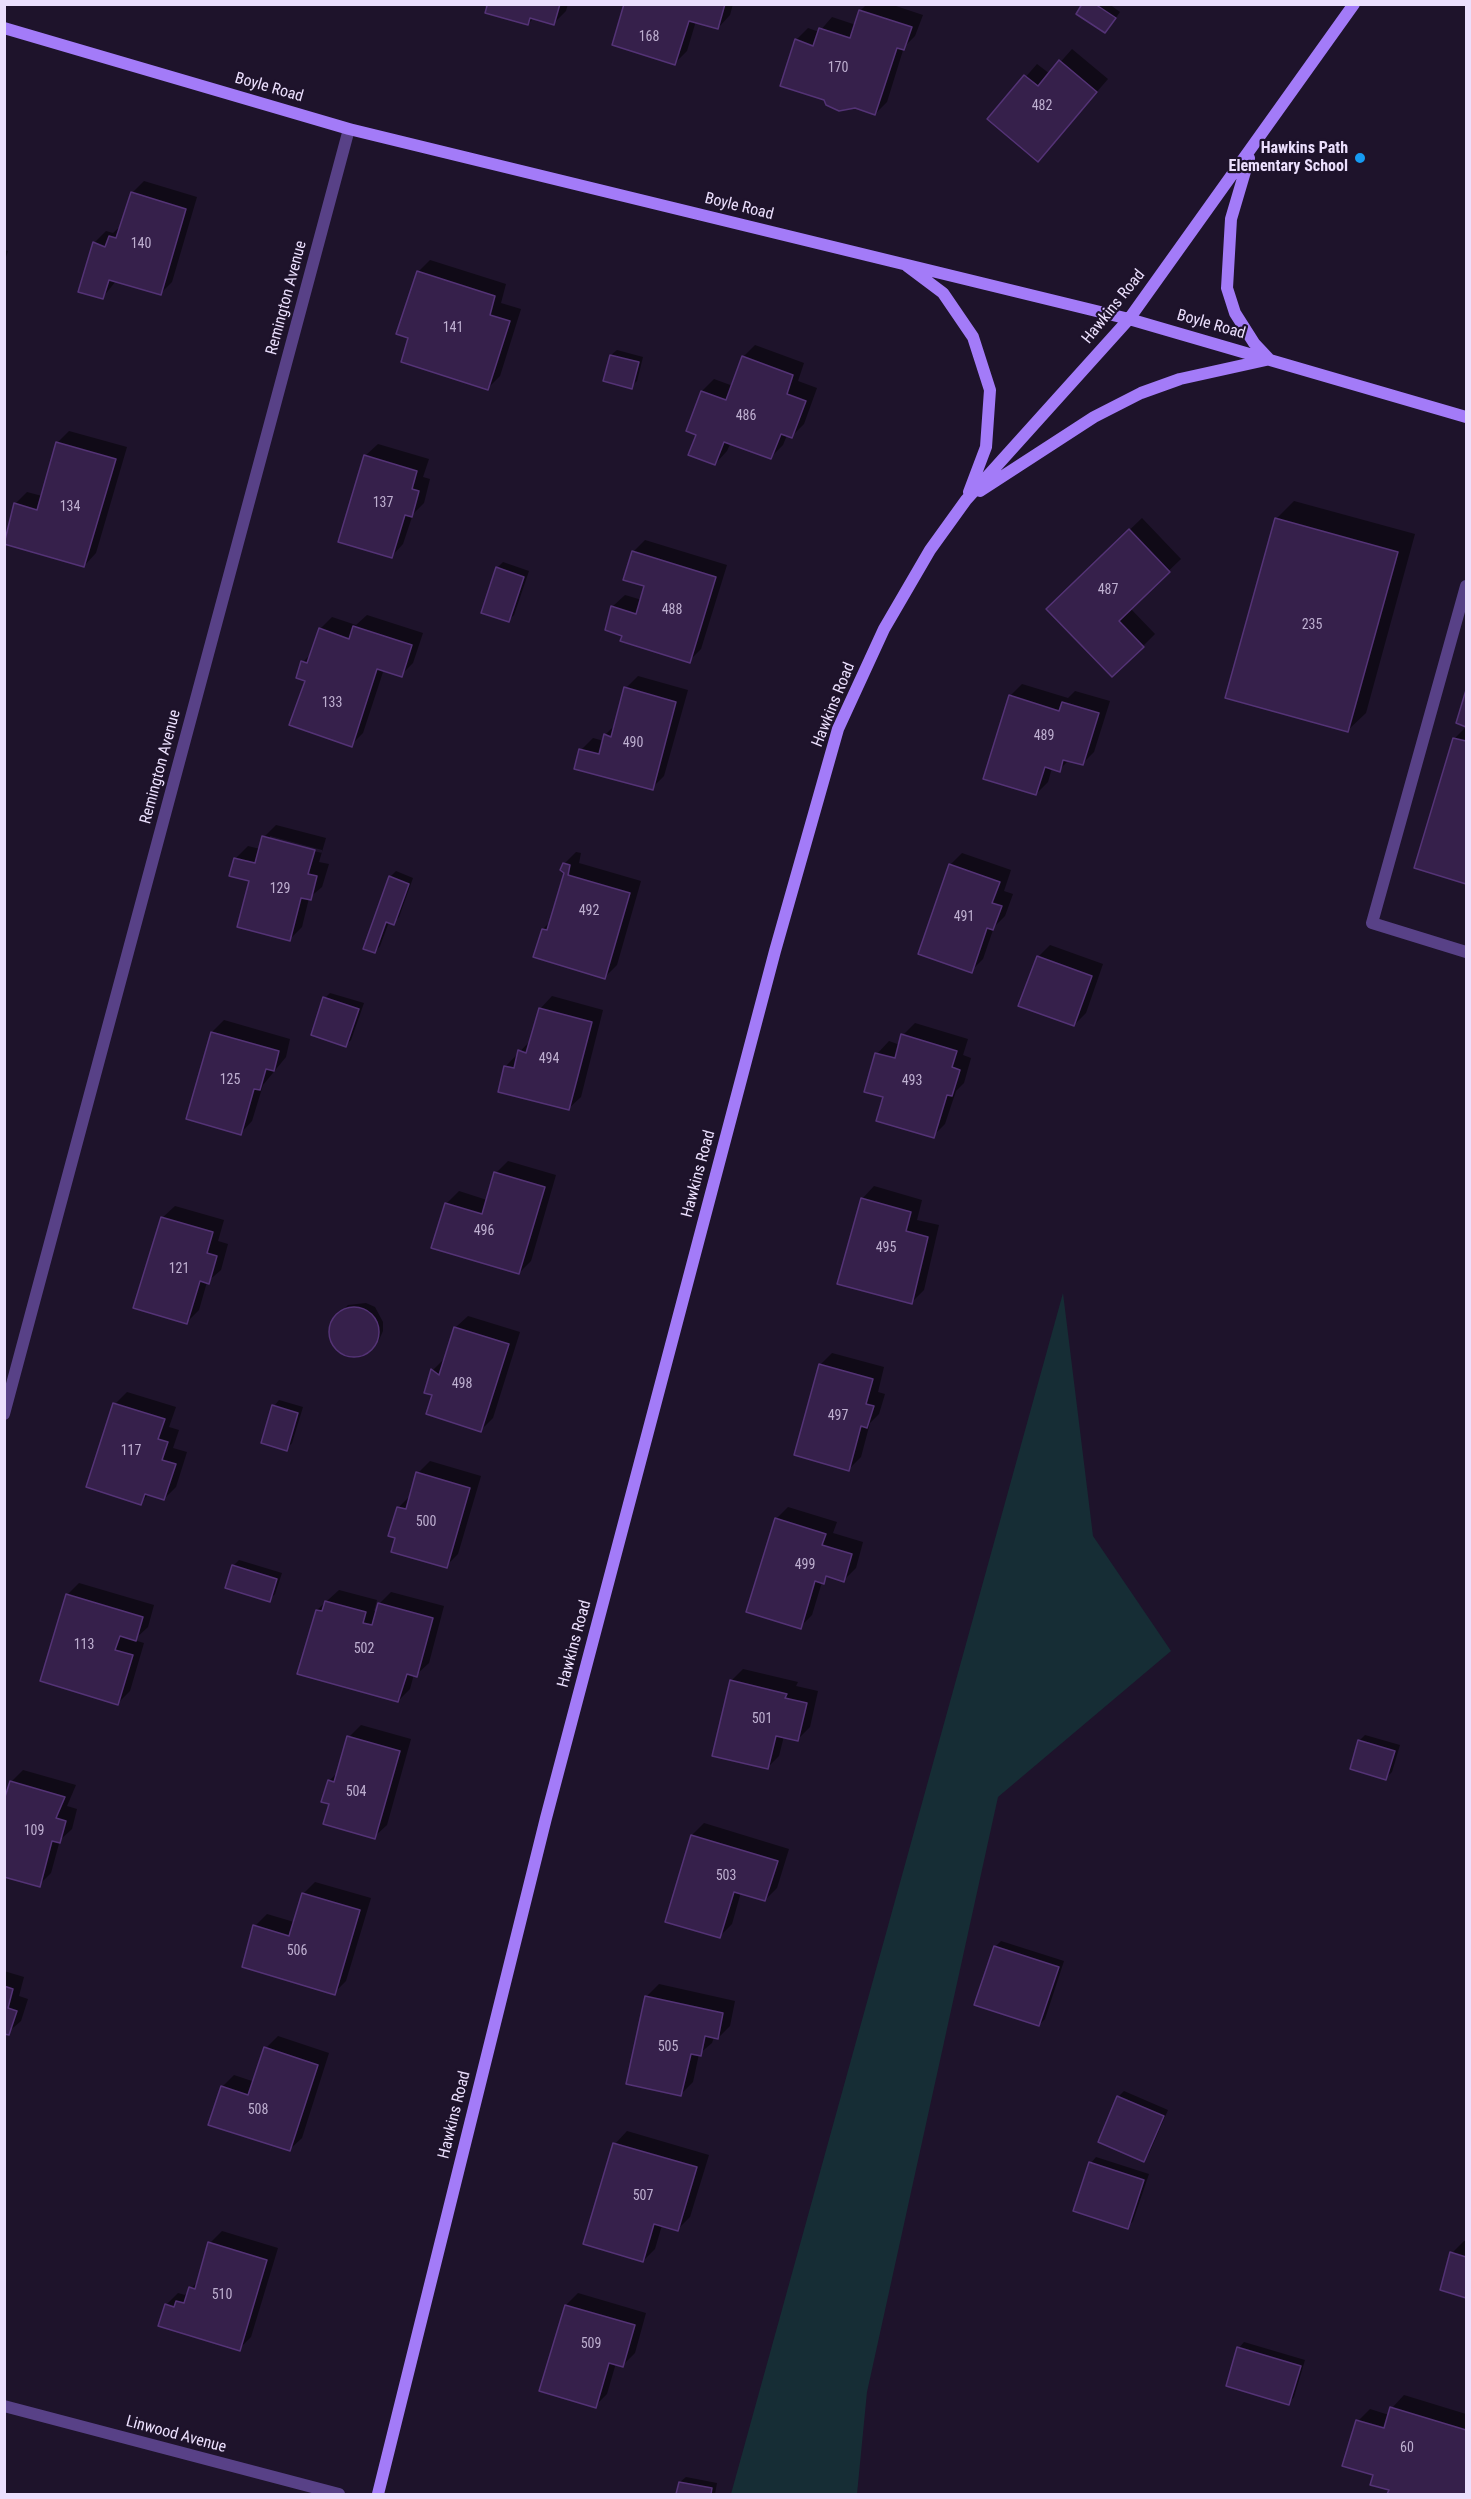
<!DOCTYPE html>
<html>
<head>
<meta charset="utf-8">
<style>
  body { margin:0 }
  #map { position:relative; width:1471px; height:2499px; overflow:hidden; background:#1e132b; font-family:"Roboto Condensed",sans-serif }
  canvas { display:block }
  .frame { position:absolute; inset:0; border:6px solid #ebdffd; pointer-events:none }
</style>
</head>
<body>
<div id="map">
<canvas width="1471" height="2499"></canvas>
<div class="frame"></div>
</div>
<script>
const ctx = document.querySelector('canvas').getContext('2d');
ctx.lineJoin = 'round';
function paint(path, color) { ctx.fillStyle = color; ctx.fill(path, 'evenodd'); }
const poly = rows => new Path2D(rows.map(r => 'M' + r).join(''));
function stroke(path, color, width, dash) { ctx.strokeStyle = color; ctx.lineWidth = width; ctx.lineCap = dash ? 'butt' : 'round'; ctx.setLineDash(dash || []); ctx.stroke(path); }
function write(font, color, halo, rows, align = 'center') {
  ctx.font = font + ' "Roboto Condensed",sans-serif'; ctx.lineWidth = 4.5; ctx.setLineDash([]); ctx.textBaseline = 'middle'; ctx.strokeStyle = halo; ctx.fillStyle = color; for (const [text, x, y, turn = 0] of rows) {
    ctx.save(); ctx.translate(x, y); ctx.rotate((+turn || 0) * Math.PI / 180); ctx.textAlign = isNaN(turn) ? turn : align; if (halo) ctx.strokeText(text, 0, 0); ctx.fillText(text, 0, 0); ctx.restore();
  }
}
paint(poly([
  [1063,1293,1093,1536,1171,1651,998,1797,867,2392,857,2494,731,2494]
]), '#162d35');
paint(poly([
  [489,4,568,4,566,11,554,23,534,18,528,24],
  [626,4,733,4,730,15,718,28,696,21,687,51,675,63],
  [867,4,890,4,923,15,915,36,904,47,887,102,875,114,796,40,808,28,819,32,832,17,856,25,860,11],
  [1083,4,1109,4,1120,12,1110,26],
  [1072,49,1108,79,1038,160,989,119,1037,64,1050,74],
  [144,181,197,197,172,282,160,294,116,281,103,297,94,243,106,231,113,233,122,225,132,193],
  [4,250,8,251,4,263],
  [430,260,506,284,501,303,521,309,500,376,488,388,410,337,418,272],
  [755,345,804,363,798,381,817,388,804,424,792,436,787,435,783,445,771,457,731,442,727,451,715,464,698,434,702,391,714,379,733,386,743,357],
  [617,350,643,357,637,381,631,387,611,355],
  [69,431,127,447,96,553,84,566,15,504,27,492,42,496,57,443],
  [378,444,429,459,423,477,430,479,424,503,413,514,403,544,391,557,365,456],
  [1294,501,1415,534,1366,713,1348,730,1276,519],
  [1142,518,1181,559,1130,608,1155,634,1143,646,1060,597],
  [645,540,727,565,701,649,689,661,612,607,625,595,642,600,646,585,633,552],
  [503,562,529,571,514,615,509,620,497,568],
  [367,615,423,633,413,663,401,675,384,669,363,733,351,745,307,680,303,662,313,652,320,629,332,617,356,625],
  [638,676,688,690,664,776,652,788,581,750,593,738,604,741,605,735,616,724,626,688],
  [1022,684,1068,698,1075,691,1110,701,1094,752,1082,764,1069,760,1059,770,1052,768,1048,782,1036,794,1010,696],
  [1466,727,1466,882,1415,867,1455,738],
  [276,825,326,838,319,862,329,864,322,887,309,898,302,927,290,939,251,880,231,874,236,858,248,846,260,849,264,837],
  [270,836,322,850,322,853,270,840],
  [576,852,581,853,579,863,641,881,617,965,605,977,543,929,551,921,566,873,564,864],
  [962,853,1011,870,1004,891,1013,894,1005,916,994,927,983,959,971,971,950,865],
  [396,871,413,878,399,917,393,923,389,922,380,946,375,952,390,877],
  [1050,945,1103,964,1086,1013,1074,1025,1038,957],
  [330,993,364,1003,351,1040,345,1046,325,998],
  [552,996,603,1010,581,1097,568,1109,506,1066,532,1039,540,1009],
  [224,1020,290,1039,286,1057,263,1085,252,1121,240,1134,212,1032],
  [915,1023,968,1039,963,1055,971,1058,964,1083,956,1091,945,1124,933,1136,877,1054,889,1041,900,1045,903,1035],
  [508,1161,556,1175,531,1261,519,1273,446,1204,459,1191,487,1200,496,1173],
  [874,1186,922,1200,917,1220,939,1225,924,1290,912,1302,862,1199],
  [175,1206,224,1220,218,1241,228,1244,221,1270,207,1282,199,1310,187,1322,162,1218],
  [366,1303,375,1307,383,1322,383,1331,379,1340,366,1352,357,1356,339,1351,333,1344,330,1335,335,1318,348,1305],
  [468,1316,520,1332,493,1418,481,1430,434,1394,426,1392,433,1370,445,1358,455,1328],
  [832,1353,884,1367,878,1392,885,1394,879,1414,870,1423,861,1457,849,1469,820,1365],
  [127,1392,176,1407,169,1427,179,1430,173,1448,187,1452,176,1487,164,1499,149,1494,140,1503,115,1404],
  [279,1400,303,1407,292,1443,287,1449,274,1406],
  [430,1461,481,1476,458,1554,446,1566,396,1537,399,1507,411,1495,418,1473],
  [788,1507,837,1522,833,1533,863,1542,856,1568,844,1580,830,1575,822,1582,812,1615,800,1627,776,1519],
  [239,1560,282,1573,275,1594,269,1600,233,1566],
  [79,1583,154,1605,148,1627,134,1640,144,1643,130,1691,118,1703,67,1595],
  [339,1590,377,1600,374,1611,377,1612,379,1604,391,1592,444,1606,429,1663,416,1675,414,1674,410,1689,398,1701,317,1610],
  [743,1669,798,1682,796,1686,818,1691,810,1727,798,1739,784,1736,779,1756,767,1768,731,1681],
  [361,1725,411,1739,387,1825,374,1837,331,1803,329,1781,338,1772,349,1737],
  [1365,1735,1400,1745,1392,1772,1386,1778,1359,1741],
  [23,1770,76,1785,67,1806,77,1809,72,1829,60,1840,51,1873,39,1885,11,1782],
  [704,1823,789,1849,777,1888,765,1900,741,1892,732,1924,720,1936,692,1835],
  [315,1882,371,1898,346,1981,334,1993,255,1926,267,1914,294,1922,303,1894],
  [1001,1941,1064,1961,1045,2019,1039,2025,995,1947],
  [4,1971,24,1977,19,1996,28,1999,21,2021,7,2033,4,2041],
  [659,1984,735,2001,730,2026,718,2038,714,2037,712,2043,699,2054,693,2082,681,2094,647,1996],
  [278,2036,329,2053,302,2138,289,2150,222,2087,234,2075,255,2082,266,2048],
  [1124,2091,1168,2110,1149,2154,1143,2160,1118,2097],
  [627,2131,709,2155,690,2217,677,2230,662,2225,655,2249,643,2261,615,2144],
  [1096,2157,1149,2174,1133,2221,1128,2227,1075,2210,1091,2163],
  [222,2231,278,2248,251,2337,239,2349,166,2305,178,2293,185,2295,199,2280,210,2243],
  [1464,2241,1466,2241,1466,2297,1442,2289,1452,2253],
  [578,2293,646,2313,635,2353,623,2365,616,2363,607,2394,595,2406,566,2305],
  [1244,2342,1305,2360,1294,2397,1289,2403,1239,2348],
  [1404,2395,1466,2414,1466,2494,1389,2494,1391,2489,1374,2474,1358,2421,1370,2409,1389,2415,1392,2408],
  [686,2477,717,2483,715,2494,678,2494,680,2482]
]), '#0007');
const building = poly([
  [483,4,560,4,554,25,530,18,528,25,485,13,487,6,483,4],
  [624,4,725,4,718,29,689,21,675,65,612,45,624,4],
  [1082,4,1095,4,1116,18,1105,33,1076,14,1082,4],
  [859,10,912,27,904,50,897,48,875,115,855,108,839,111,826,105,824,100,780,86,795,39,813,46,819,28,850,38,859,10],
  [1059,60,1097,92,1038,162,987,119,1024,75,1038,86,1059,60],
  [131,192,186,209,161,295,109,280,103,299,78,292,93,242,105,247,109,236,116,238,131,192],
  [417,271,495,296,490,315,510,321,488,390,401,362,408,338,396,334,417,271],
  [610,355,639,362,632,389,603,381,610,355],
  [742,356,793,375,787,394,806,401,792,438,781,434,771,459,724,442,715,465,688,455,696,435,686,431,701,391,726,400,742,356],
  [56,442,116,459,84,567,4,544,14,503,37,510,56,442],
  [364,455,417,471,412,489,419,491,412,517,405,515,392,558,338,542,364,455],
  [1275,518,1398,552,1348,732,1225,698,1275,518],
  [1129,529,1170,572,1119,621,1144,647,1112,677,1046,609,1129,529],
  [632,551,716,577,690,663,620,641,622,636,605,630,611,606,636,614,644,586,623,580,632,551],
  [496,567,524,577,509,622,481,613,496,567],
  [353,626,412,645,402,677,377,669,352,747,289,725,305,681,296,678,301,661,307,663,319,628,349,639,353,626],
  [624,687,676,702,653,790,574,769,579,749,599,754,604,734,611,737,624,687],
  [1466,690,1466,727,1456,723,1466,690],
  [1009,695,1059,711,1062,702,1099,713,1083,765,1063,760,1060,772,1045,767,1036,795,983,779,1009,695],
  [1453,738,1466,741,1466,738,1466,884,1414,868,1453,738],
  [262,836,315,850,308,874,317,876,311,900,301,898,290,941,237,927,249,881,229,876,234,858,255,863,262,836],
  [563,863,570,865,568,875,630,893,605,979,533,957,542,929,547,930,564,873,560,870,563,863],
  [949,864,1000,882,992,903,1002,906,993,930,987,928,972,973,918,954,949,864],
  [389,876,409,884,394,925,386,922,375,953,363,949,389,876],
  [1037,956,1092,976,1074,1026,1018,1006,1037,956],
  [323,997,359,1009,346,1047,311,1035,323,997],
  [539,1008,592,1022,569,1110,498,1092,504,1066,514,1068,518,1050,526,1053,539,1008],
  [211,1032,279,1051,274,1071,266,1069,260,1090,254,1089,241,1135,186,1119,211,1032],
  [901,1034,957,1051,952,1067,960,1070,952,1096,947,1095,934,1138,876,1121,883,1097,864,1092,875,1053,895,1058,901,1034],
  [494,1172,545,1187,519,1274,431,1248,445,1203,482,1214,494,1172],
  [861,1198,911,1212,906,1231,928,1237,912,1304,837,1284,861,1198],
  [161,1217,213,1232,207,1253,217,1256,209,1284,200,1281,187,1324,133,1308,161,1217],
  '329 1332a25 25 0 1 1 50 0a25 25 0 1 1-50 0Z',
  [454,1327,509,1344,481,1432,426,1414,432,1395,424,1393,431,1369,439,1375,454,1327],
  [819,1364,873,1379,866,1404,874,1406,867,1428,861,1426,849,1471,794,1455,819,1364],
  [113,1403,165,1419,158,1439,168,1442,162,1460,176,1464,164,1500,145,1494,141,1505,86,1487,113,1403],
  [272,1405,298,1413,287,1451,261,1443,272,1405],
  [416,1472,470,1488,447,1568,391,1552,395,1538,388,1536,397,1507,406,1509,416,1472],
  [775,1518,826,1534,822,1545,852,1554,844,1582,826,1576,824,1584,815,1581,801,1629,746,1612,775,1518],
  [232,1565,277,1579,270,1602,225,1588,232,1565],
  [66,1594,143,1617,136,1641,120,1636,115,1650,133,1655,118,1705,40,1681,66,1594],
  [325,1601,366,1612,363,1623,372,1625,378,1603,433,1618,417,1677,407,1674,398,1702,297,1674,316,1610,322,1611,325,1601],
  [730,1680,787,1694,785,1698,807,1703,798,1741,776,1736,768,1769,712,1756,730,1680],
  [347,1736,400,1751,375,1839,323,1824,329,1804,321,1802,328,1780,334,1782,347,1736],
  [1358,1740,1395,1751,1386,1780,1350,1769,1358,1740],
  [10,1781,65,1797,56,1818,66,1821,60,1843,52,1841,40,1887,4,1877,4,1800,10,1781],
  [691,1835,778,1861,765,1901,734,1892,720,1938,665,1922,691,1835],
  [302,1893,360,1910,335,1995,242,1967,253,1925,289,1936,302,1893],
  [994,1946,1059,1967,1039,2026,974,2005,994,1946],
  [4,1986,13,1989,8,2008,17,2011,9,2035,4,2034,4,1986],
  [645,1996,723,2013,718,2039,705,2036,701,2056,691,2054,681,2096,626,2084,645,1996],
  [264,2047,318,2065,290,2151,208,2125,221,2086,248,2095,264,2047],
  [1117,2096,1164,2116,1144,2162,1098,2142,1117,2096],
  [613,2143,697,2167,678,2231,654,2224,643,2262,583,2244,613,2143],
  [1089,2162,1144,2180,1128,2229,1073,2211,1089,2162],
  [208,2242,267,2260,240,2351,158,2326,165,2304,174,2307,176,2301,184,2303,189,2287,195,2289,208,2242],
  [1450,2252,1466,2257,1466,2298,1440,2290,1450,2252],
  [565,2305,635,2325,623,2367,609,2363,596,2408,539,2391,565,2305],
  [1237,2347,1301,2366,1289,2405,1226,2386,1237,2347],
  [1390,2407,1466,2430,1466,2494,1387,2494,1389,2490,1370,2485,1373,2475,1342,2466,1356,2420,1384,2428,1390,2407],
  [679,2482,712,2488,711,2494,676,2494,679,2482]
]);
paint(building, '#36204b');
stroke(building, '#543376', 1.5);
stroke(poly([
  [1466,586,1372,923,1466,952]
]), '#584187', 12);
stroke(poly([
  [4,1414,349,129],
  [4,2406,339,2494]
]), '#584187', 12);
stroke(poly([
  [4,28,349,129,1129,319,1466,417],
  [1249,158,1231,219,1227,288,1235,313,1254,343,1269,359],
  [907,266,943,293,973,337,990,390,986,447,969,492],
  [980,491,1094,417,1141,393,1180,379,1266,360],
  [378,2494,546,1818,775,951,838,729,884,629,930,550,966,500,1129,319,1354,4]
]), '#a37bf8', 12);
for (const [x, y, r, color] of [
  [1360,158,6,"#169bf2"]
]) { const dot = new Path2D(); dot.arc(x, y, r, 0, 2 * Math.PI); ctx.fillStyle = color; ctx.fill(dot); stroke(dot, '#1e132b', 2); }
write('14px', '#beafd0', null, [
  ["168",649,37],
  ["170",838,68],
  ["482",1042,106],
  ["140",141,244],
  ["141",453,328],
  ["486",746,416],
  ["137",383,503],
  ["134",70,507],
  ["487",1108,590],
  ["488",672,610],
  ["235",1312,625],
  ["133",332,703],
  ["489",1044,736],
  ["490",633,743],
  ["129",280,889],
  ["492",589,911],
  ["491",964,917],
  ["494",549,1059],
  ["125",230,1080],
  ["493",912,1081],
  ["496",484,1231],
  ["495",886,1248],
  ["121",179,1269],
  ["498",462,1384],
  ["497",838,1416],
  ["117",131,1451],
  ["500",426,1522],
  ["499",805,1565],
  ["113",84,1645],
  ["502",364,1649],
  ["501",762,1719],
  ["504",356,1792],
  ["109",34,1831],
  ["503",726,1876],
  ["506",297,1951],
  ["505",668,2047],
  ["508",258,2110],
  ["507",643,2196],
  ["510",222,2295],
  ["509",591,2344],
  ["60",1407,2448]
]);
write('16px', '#ebdffd', '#1e132b', [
  ["Boyle Road",269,88,16],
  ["Boyle Road",739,207,14],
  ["Remington Avenue",287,298,-75],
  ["Hawkins Road",1114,307,-51],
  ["Boyle Road",1211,325,16],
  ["Hawkins Road",834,705,-68],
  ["Remington Avenue",161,767,-75],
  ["Hawkins Road",699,1174,-75],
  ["Hawkins Road",575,1644,-75],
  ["Hawkins Road",455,2115,-76],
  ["Linwood Avenue",176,2435,15]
]);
write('bold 16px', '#ebdffd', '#1e132b', [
  ["Hawkins Path",1348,149],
  ["Elementary School",1348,167]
], 'right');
</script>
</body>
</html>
